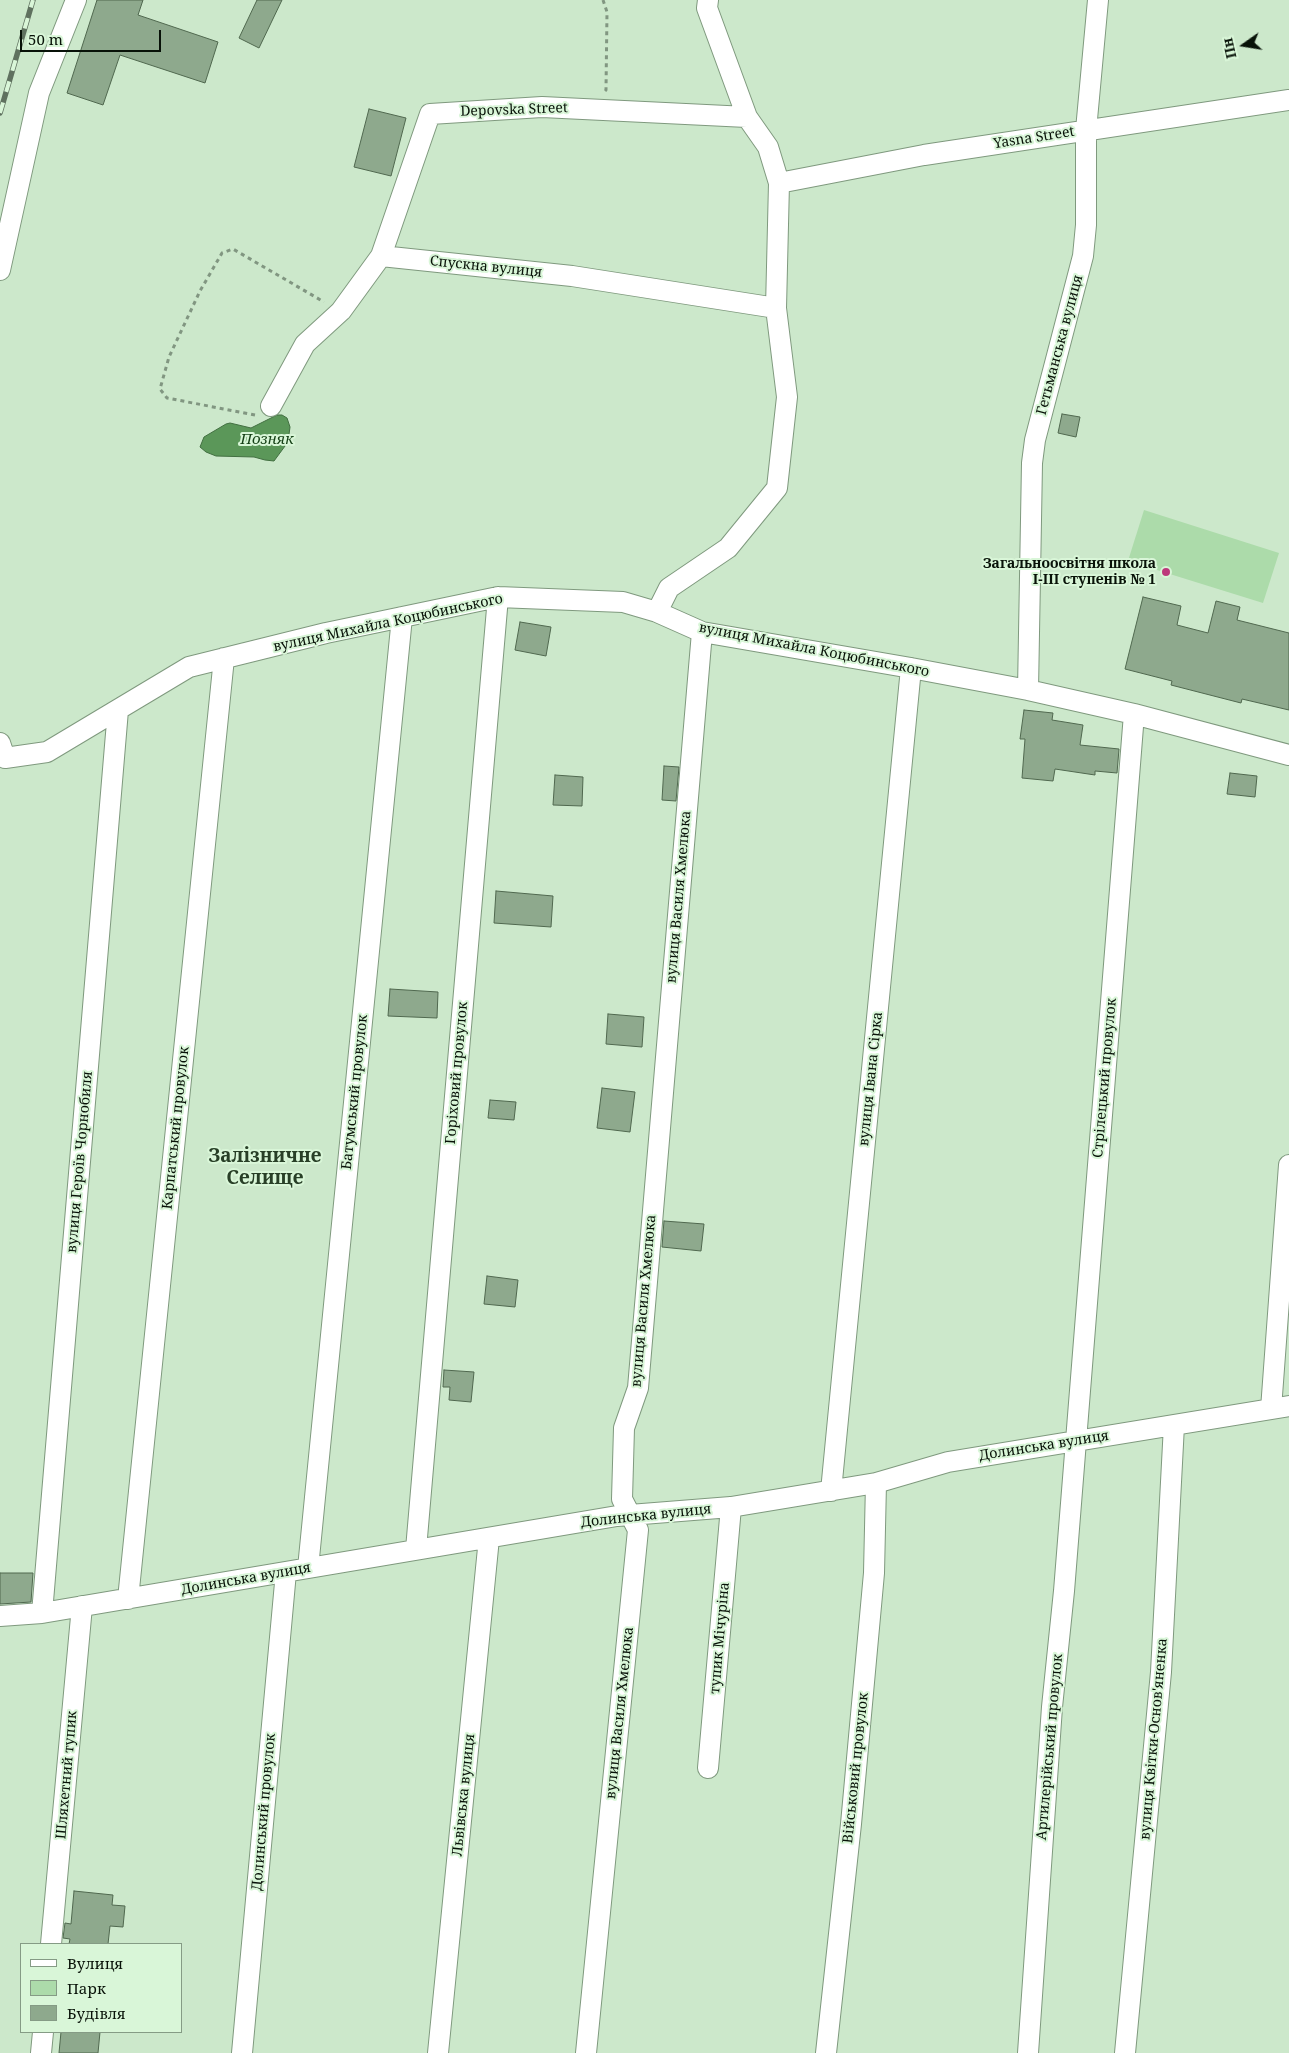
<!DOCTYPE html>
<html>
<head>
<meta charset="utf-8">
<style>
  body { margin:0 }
  #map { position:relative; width:1289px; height:2053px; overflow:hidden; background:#cce8cb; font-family:"Noto Serif",serif }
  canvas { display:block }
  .legend { position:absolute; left:20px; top:1943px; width:162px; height:90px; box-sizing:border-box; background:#d9f6d8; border:1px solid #859b85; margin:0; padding:6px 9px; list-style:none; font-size:15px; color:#081208 }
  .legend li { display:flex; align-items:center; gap:10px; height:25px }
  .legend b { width:25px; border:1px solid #859b85 }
  .north { position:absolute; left:1219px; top:20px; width:50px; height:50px; -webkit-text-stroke:4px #d9f6d8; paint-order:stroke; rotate:257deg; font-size:14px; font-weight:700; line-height:20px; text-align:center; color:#081208 }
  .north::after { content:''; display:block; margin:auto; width:18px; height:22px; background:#081208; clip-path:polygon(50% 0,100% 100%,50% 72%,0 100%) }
  .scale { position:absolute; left:20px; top:30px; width:141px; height:22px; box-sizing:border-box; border:2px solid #081208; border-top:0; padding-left:6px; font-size:15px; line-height:18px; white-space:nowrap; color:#081208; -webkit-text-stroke:4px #d9f6d8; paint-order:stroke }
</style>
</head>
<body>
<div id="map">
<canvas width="1289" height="2053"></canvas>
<ul class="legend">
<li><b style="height:6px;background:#fff"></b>Вулиця</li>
<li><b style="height:14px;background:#acdbaa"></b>Парк</li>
<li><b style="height:14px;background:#8ea98d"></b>Будівля</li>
</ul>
<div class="north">Пн</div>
<div class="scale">50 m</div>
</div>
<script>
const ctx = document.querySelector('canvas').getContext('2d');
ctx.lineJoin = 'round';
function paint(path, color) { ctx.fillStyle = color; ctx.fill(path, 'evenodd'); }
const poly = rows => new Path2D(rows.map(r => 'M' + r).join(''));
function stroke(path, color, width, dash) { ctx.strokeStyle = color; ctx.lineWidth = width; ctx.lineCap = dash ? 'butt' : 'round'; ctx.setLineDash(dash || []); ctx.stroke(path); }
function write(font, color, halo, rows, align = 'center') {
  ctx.font = font + ' "Noto Serif",serif'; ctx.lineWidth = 4; ctx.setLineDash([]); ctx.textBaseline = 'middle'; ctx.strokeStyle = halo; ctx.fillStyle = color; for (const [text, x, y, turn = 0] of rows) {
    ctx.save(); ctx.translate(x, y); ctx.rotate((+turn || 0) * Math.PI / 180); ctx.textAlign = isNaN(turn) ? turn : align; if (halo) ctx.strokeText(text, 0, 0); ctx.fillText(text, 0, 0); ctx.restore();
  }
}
paint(poly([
  [1144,510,1279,553,1263,603,1128,561]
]), '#acdbaa');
const water = poly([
  [277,415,282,415,287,418,290,427,288,442,274,461,265,460,254,457,216,456,206,452,200,447,204,437,226,424,230,423,251,428,277,415]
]);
paint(water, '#5b9759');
stroke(water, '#426f41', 1);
const building = poly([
  [97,0,143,0,138,15,218,42,205,83,120,55,103,105,67,93,97,0],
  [257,0,282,0,259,48,239,38,257,0],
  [369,109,406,118,391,176,354,167,369,109],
  [1062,414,1080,417,1076,437,1058,433,1062,414],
  [1143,597,1181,606,1177,625,1208,633,1216,601,1240,607,1237,620,1289,633,1289,710,1242,699,1241,703,1171,685,1172,681,1125,669,1143,597],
  [520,622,551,627,546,656,515,650,520,622],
  [1024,710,1053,713,1052,720,1083,725,1080,745,1119,749,1117,773,1095,771,1095,775,1055,769,1053,781,1022,778,1025,739,1020,739,1024,710],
  [664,766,679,767,676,801,662,800,664,766],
  [1230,773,1257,776,1255,797,1227,794,1230,773],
  [555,775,583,777,582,806,553,805,555,775],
  [496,891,553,896,551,927,494,923,496,891],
  [390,989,438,992,437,1018,388,1016,390,989],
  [608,1014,644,1017,642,1047,606,1044,608,1014],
  [602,1088,635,1092,630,1132,597,1128,602,1088],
  [490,1100,516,1102,514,1120,488,1118,490,1100],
  [664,1221,704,1224,701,1251,662,1247,664,1221],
  [487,1276,518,1280,515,1307,484,1304,487,1276],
  [444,1370,474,1372,471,1402,449,1400,450,1387,443,1387,444,1370],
  [0,1573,33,1573,31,1602,0,1604,0,1573],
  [74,1891,113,1895,112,1905,125,1906,123,1927,110,1926,108,1944,69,1944,70,1939,63,1938,65,1923,71,1924,74,1891],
  [61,2032,100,2032,98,2053,59,2053,61,2032]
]);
paint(building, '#8ea98d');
stroke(building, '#50684f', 1);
const street = poly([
  [779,183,924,155,1289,100],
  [381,256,430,114,542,107,747,117],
  [0,270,39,93,76,0],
  [271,406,305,344,341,311,381,256,572,276,776,308],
  [657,612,669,588,728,548,777,488,787,397,776,308,779,183,768,147,747,117,707,8,708,0],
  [1028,690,1032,463,1035,440,1083,256,1086,225,1086,130,1098,0],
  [0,743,5,758,47,752,189,667,326,633,498,597,623,602,657,612,702,632,911,668,1028,690,1134,714,1289,755],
  [1271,1409,1289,1165],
  [831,1491,911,668],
  [416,1549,498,597],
  [308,1568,402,617],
  [128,1599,224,658],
  [42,1613,118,710],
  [0,1616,42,1613,617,1516,731,1507,876,1483,948,1462,1289,1406],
  [708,1768,731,1507],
  [51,1944,82,1606],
  [41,2053,43,2032],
  [242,2053,286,1572],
  [438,2053,489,1538],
  [586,2053,638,1530,622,1499,624,1428,638,1388,702,632],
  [826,2053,851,1824,874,1573,876,1483],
  [1028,2053,1052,1707,1064,1591,1134,714],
  [1125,2053,1161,1672,1174,1425]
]);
stroke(street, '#7f997e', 22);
stroke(poly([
  [603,0,607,12,606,90,605,91],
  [255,415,167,398,160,389,169,357,200,291,222,253,233,249,324,302]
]), '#819681', 3, [4, 4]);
stroke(street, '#fff', 20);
const rail = poly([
  [0,113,33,0]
]);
stroke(rail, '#5f715f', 5.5);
stroke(rail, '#d9f6d8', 4, [11]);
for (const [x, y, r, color] of [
  [1166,572,5,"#bd387b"]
]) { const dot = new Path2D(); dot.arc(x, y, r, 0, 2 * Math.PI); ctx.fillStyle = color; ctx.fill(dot); stroke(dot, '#d9f6d8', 2); }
write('14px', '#081208', '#d9f6d8', [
  ["Depovska Street",514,110,-2],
  ["Yasna Street",1034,138,-9],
  ["Спускна вулиця",486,267,6],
  ["Гетьманська вулиця",1060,345,-75],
  ["вулиця Михайла Коцюбинського",388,623,-12],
  ["вулиця Михайла Коцюбинського",814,650,11],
  ["вулиця Василя Хмелюка",679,897,-85],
  ["Горіховий провулок",457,1073,-85],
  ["Стрілецький провулок",1105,1078,-85],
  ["вулиця Івана Сірка",871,1079,-84],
  ["Батумський провулок",355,1092,-84],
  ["Карпатський провулок",176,1128,-84],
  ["вулиця Героїв Чорнобиля",80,1162,-85],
  ["вулиця Василя Хмелюка",644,1301,-85],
  ["Долинська вулиця",1044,1446,-9],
  ["Долинська вулиця",646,1516,-6],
  ["Долинська вулиця",246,1579,-10],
  ["тупик Мічуріна",720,1638,-85],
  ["вулиця Василя Хмелюка",620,1713,-84],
  ["вулиця Квітки-Основ'яненка",1154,1739,-85],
  ["Артилерійський провулок",1050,1747,-85],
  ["Військовий провулок",856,1768,-84],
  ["Шляхетний тупик",67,1775,-85],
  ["Львівська вулиця",464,1795,-84],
  ["Долинський провулок",264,1812,-85]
]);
write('bold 14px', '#081208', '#d9f6d8', [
  ["Загальноосвітня школа",1156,564],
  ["І-ІІІ ступенів № 1",1156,580]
], 'right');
write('italic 15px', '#143f15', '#d9f6d8', [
  ["Позняк",267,440]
]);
write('bold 19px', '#283f27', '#d9f6d8', [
  ["Залізничне",265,1157],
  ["Селище",265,1179]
]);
</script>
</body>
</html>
